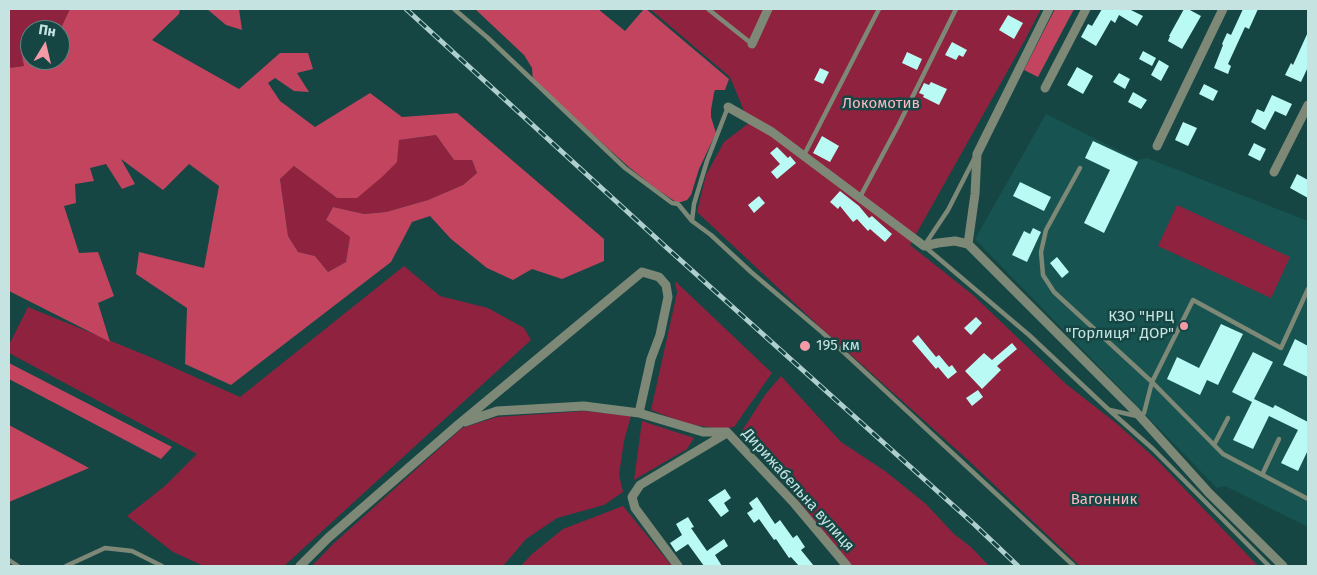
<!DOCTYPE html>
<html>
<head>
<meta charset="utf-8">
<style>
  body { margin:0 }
  #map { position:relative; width:1317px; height:575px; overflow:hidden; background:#154644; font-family:"Fira Sans",sans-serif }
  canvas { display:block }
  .frame { position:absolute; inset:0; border:10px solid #c5e3e1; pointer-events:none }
  .north { position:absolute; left:20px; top:20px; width:50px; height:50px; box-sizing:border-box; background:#154644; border:1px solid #5b8583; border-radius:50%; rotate:9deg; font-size:14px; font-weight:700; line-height:20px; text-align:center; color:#c5e3e1 }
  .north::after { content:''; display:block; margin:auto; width:18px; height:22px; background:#f49aa6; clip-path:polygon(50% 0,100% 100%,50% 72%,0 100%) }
</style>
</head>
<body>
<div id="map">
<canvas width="1317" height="575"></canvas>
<div class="frame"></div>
<div class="north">Пн</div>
</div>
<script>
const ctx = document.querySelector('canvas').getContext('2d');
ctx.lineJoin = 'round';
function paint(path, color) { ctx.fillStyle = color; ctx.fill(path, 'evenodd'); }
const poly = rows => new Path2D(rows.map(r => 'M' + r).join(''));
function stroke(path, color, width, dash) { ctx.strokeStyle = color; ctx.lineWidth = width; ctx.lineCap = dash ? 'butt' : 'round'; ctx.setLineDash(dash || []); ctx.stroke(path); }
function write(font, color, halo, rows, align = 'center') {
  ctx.font = font + ' "Fira Sans",sans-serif'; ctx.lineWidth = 5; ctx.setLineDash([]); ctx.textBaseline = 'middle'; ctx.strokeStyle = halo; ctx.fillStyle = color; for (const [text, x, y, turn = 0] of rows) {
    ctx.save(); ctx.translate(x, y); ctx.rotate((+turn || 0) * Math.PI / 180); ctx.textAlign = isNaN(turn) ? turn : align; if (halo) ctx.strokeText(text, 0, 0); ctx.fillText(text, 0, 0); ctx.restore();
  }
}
paint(poly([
  [1046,114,1138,160,1147,158,1308,221,1308,527,1225,486,1217,488,975,239]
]), '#175351');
paint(poly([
  [9,9,70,9,60,30,30,30,30,49,21,52,24,66,9,68],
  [650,9,1041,9,1025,40,910,245,973,295,1066,384,1116,423,1159,462,1258,566,1080,566,968,460,821,328,697,212,706,175,724,142,749,123,730,77],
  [436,135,454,160,472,160,477,173,463,185,428,200,386,212,364,214,333,207,326,220,350,237,346,262,328,272,315,256,298,252,288,236,280,179,294,166,337,198,399,140],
  [1177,205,1290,257,1271,298,1158,246],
  [404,266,440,296,488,308,524,328,531,340,284,566,204,566,173,552,127,516,166,485,197,454,9,353,9,345,28,307,150,357,240,397],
  [675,281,772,373,734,427,722,429,687,424,651,410,677,293],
  [781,376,841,442,885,471,926,504,954,534,971,547,989,566,850,566,795,496,740,434,765,395],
  [585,411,631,416,624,441,619,475,623,492,604,505,557,518,526,539,503,566,312,566,333,544,462,428,497,417],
  [642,421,694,438,687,449,634,480],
  [623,506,672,566,521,566,532,554,563,529]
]), '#8f223e');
paint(poly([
  [70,9,180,9,179,14,152,40,239,89,280,53,308,53,313,69,297,73,309,92,294,91,275,78,268,83,280,101,315,127,370,93,402,117,457,113,604,239,604,261,562,279,532,269,513,280,487,268,451,239,430,216,412,222,391,262,231,385,185,364,187,308,136,274,139,252,204,268,219,186,189,164,163,190,121,159,135,184,122,189,106,164,90,168,94,181,75,184,76,203,64,206,79,253,98,252,114,296,98,303,110,342,9,291,9,68,24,66,21,52,30,49,30,60,60,60,60,30],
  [436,135,454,160,472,160,477,173,463,185,428,200,386,212,364,214,333,207,326,220,350,237,346,262,328,272,315,256,298,252,288,236,280,179,294,166,337,198,357,198,382,177,397,162,399,140],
  [207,9,239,9,242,30,226,25],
  [475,9,598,9,625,31,644,9,646,9,729,79,725,90,715,90,714,93,711,110,711,117,716,133,699,169,691,195,687,200,681,202,676,202,655,188,630,168,533,81,532,68,524,55],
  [1055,9,1074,9,1038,77,1024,70],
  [9,363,172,447,161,459,9,379],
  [9,425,89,468,9,502]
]), '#c3445f');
paint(poly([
  [1102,9,1129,9,1143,16,1137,26,1119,15,1115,23,1111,20,1096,46,1081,37,1088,24,1092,26],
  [1184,9,1188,9,1201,16,1182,49,1168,41,1170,36,1169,36],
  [1243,9,1258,9,1249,29,1245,27,1228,64,1231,66,1228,74,1214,68,1223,45,1222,44,1227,33,1231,35],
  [1008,15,1023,23,1014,39,999,30],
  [1308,32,1308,67,1301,82,1285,75,1291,63,1293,65],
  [952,42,967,50,963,57,959,55,956,60,945,55],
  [1143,51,1156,58,1152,66,1139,59],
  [907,52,922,59,917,70,902,63],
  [1159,60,1169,66,1161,81,1151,75],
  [1077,67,1093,76,1083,94,1067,85],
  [820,68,829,72,823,84,814,80],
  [1119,73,1130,79,1125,89,1113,82],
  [931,82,947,89,939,105,923,97,924,95,919,93,924,83,929,85],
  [1204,84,1218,91,1213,101,1199,94],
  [1133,92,1147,100,1141,109,1128,102],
  [1272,95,1292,104,1286,116,1275,111,1265,130,1251,122,1257,109,1264,112],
  [1183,122,1197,128,1188,146,1175,140],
  [822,136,839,146,830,162,813,153],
  [1093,141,1138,162,1104,233,1084,223,1110,170,1085,158],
  [1254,143,1266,149,1260,161,1248,155],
  [777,147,788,158,790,156,796,163,777,179,771,172,780,164,770,153],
  [1297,174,1308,180,1308,198,1290,188],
  [1020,182,1051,197,1044,211,1013,196],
  [840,191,859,206,869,218,872,216,892,234,885,242,870,229,868,231,857,219,853,222,840,206,838,209,830,202],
  [759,196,765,203,754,213,748,205],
  [1033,228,1041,232,1027,262,1012,255,1024,231,1030,234],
  [1057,257,1069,272,1062,278,1050,263],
  [976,317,982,323,971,335,964,328],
  [1221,324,1243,334,1218,385,1207,380,1200,395,1167,379,1177,357,1199,368],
  [918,335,936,357,939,355,949,367,952,365,957,372,948,379,938,367,936,369,912,341],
  [1295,339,1308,346,1308,377,1283,365],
  [1012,343,1017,349,997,366,1001,370,982,389,965,371,984,353,992,360],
  [1253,352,1273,362,1254,399,1273,408,1275,405,1308,422,1308,450,1298,471,1281,463,1298,430,1269,416,1253,449,1233,440,1252,402,1232,392],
  [978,390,983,397,972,406,966,398],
  [725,489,731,498,724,503,729,511,721,517,708,500],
  [757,497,775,524,780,520,793,538,797,535,805,547,801,550,814,566,799,566,791,557,789,558,776,539,774,540,759,519,754,523,747,513,753,509,749,503],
  [688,517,694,527,691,528,707,551,724,539,728,546,715,555,722,566,704,566,688,544,676,552,670,543,682,535,676,524]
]), '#b9faf5');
stroke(poly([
  [454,9,488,38,625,168,672,203,678,204,692,221,711,235,751,272,823,333,1074,566],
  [708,9,752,44],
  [804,155,879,9],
  [974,159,948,210,924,246,1029,335,1109,410,1153,449,1269,566],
  [1080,168,1046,230,1041,252,1043,275,1054,292,1152,382,1223,454,1308,499],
  [860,197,899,124,956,9],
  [692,221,694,204,707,161,728,107],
  [1110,410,1141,417,1144,413,1152,382,1193,300,1281,348,1308,289],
  [1214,445,1228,418],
  [1262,475,1279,439],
  [9,560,18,566],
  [66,566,105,548,132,551,162,566]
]), '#7e8876', 4.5);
stroke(poly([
  [752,44,768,9],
  [1045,88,1086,9],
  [728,107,772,132,924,246,938,243,955,241,968,244,1136,412,1209,493,1283,566],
  [1157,146,1223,9],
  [1274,172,1308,105],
  [968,244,975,194,977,154,1049,9],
  [465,422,497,411,584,406,639,413,703,432,727,432],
  [727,432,794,503,847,566],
  [300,566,328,538,459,424,642,272,659,277,666,285,668,297,660,335,651,359,639,413],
  [678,566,635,508,632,497,640,485,727,433]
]), '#7e8876', 9);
const rail = poly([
  [406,9,667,248,975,525,1018,566]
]);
stroke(rail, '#afcfcd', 5);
stroke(rail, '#154644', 3, [9]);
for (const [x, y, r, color] of [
  [1184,326,5,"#f49aa6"],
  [805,346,6,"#f49aa6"]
]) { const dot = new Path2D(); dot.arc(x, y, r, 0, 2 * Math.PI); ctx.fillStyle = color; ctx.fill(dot); stroke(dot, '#154644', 2); }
write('15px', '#fab8c0', '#154644', [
  ["Локомотив",881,104],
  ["Вагонник",1104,500]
]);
write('15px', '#c5e3e1', '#154644', [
  ["КЗО \"НРЦ",1174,317],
  ["\"Горлиця\" ДОР\"",1174,334],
  ["195 км",816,346,"left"]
], 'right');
write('15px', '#c5e3e1', '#154644', [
  ["Дирижабельна вулиця",798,490,48]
]);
</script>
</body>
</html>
